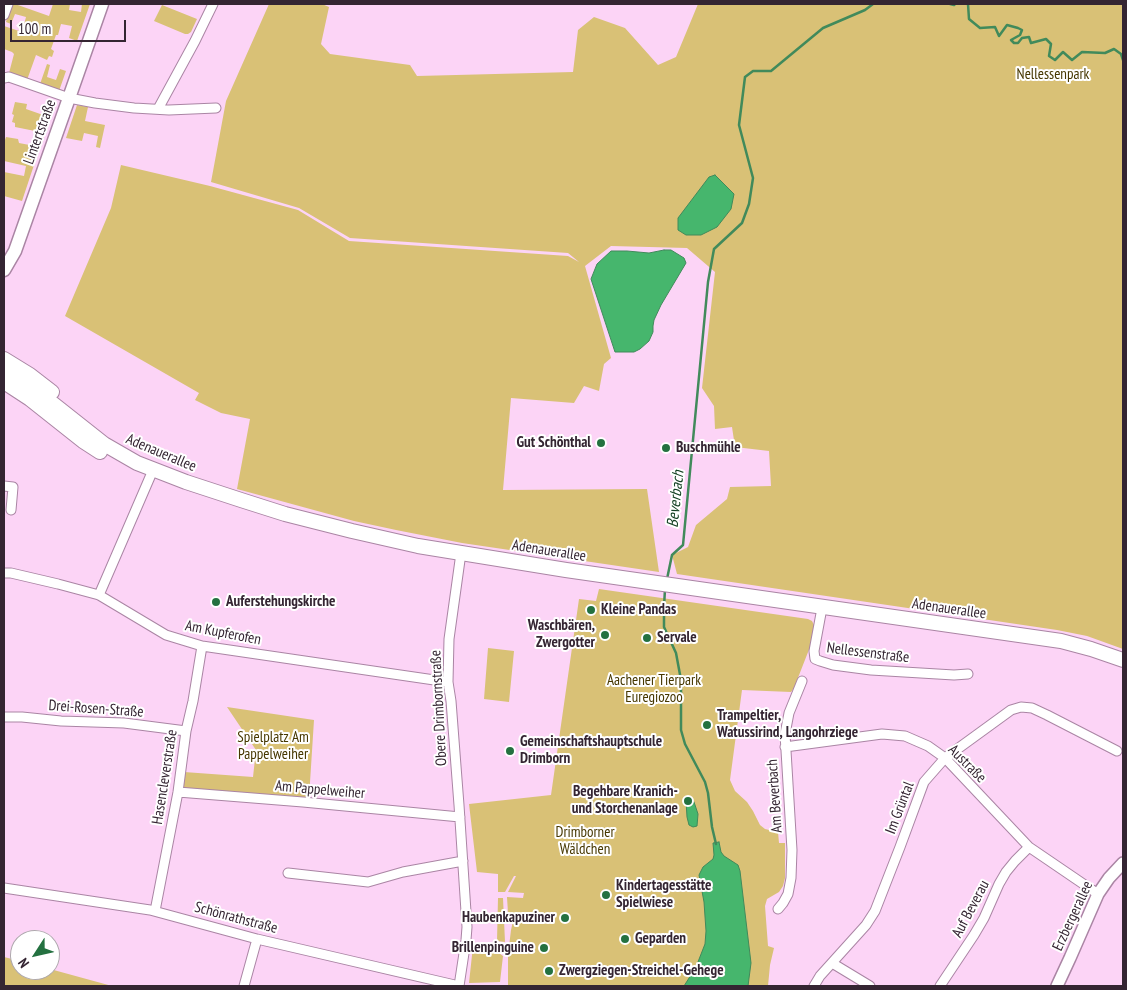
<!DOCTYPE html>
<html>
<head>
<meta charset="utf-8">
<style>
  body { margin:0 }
  #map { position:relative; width:1127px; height:990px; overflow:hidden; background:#fcd4f6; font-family:"PT Sans Narrow",sans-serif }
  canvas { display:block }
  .frame { position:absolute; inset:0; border:5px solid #342532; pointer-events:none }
  .north { position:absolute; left:10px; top:930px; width:50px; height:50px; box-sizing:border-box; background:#fff; border:1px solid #aea8ad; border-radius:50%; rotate:235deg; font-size:14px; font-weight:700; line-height:20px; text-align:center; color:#342532 }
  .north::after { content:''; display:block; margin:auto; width:18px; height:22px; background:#247140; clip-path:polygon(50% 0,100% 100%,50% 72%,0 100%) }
  .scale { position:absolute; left:10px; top:20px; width:116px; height:22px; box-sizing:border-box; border:2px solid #342532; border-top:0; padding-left:6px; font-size:15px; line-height:18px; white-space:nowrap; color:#342532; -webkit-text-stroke:4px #fff; paint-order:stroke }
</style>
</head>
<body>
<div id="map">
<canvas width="1127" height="990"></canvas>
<div class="frame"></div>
<div class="north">N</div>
<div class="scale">100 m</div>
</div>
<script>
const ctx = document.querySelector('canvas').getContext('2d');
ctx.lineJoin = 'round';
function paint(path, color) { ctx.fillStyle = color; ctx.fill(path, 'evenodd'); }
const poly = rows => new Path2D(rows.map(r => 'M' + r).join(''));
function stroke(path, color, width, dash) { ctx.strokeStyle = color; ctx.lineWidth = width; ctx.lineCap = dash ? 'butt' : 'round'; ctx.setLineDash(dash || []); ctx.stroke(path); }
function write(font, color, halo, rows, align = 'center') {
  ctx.font = font + ' "PT Sans Narrow",sans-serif'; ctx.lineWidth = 4; ctx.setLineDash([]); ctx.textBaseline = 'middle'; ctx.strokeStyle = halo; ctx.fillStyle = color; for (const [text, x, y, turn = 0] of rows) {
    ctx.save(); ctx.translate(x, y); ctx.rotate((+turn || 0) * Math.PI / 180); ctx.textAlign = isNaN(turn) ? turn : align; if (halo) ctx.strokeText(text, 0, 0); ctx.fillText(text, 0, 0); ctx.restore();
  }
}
paint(poly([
  [11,4,15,4,49,16,53,4,70,4,69,10,81,12,82,4,90,4,77,41,69,38,72,26,61,24,58,35,56,35,51,49,54,51,52,57,49,56,47,60,36,55,27,80,9,73,14,54,12,52,4,49,4,26,28,34,29,31,23,28,26,17,15,14,11,24,6,22],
  [269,4,322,4,329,7,321,44,330,54,410,65,417,76,573,72,578,30,594,17,625,28,658,65,676,57,698,4,1123,4,1123,649,1087,636,1057,630,677,574,672,555,688,547,696,525,727,499,730,487,771,486,769,451,735,447,732,427,715,429,714,406,702,388,715,272,687,248,611,246,585,266,611,358,604,364,599,391,584,386,574,403,511,398,503,490,647,489,659,572,462,543,396,530,354,521,237,489,250,419,221,413,195,400,199,393,65,316,111,208,121,165,210,186,298,210,349,241,568,256,579,262,568,253,350,238,299,208,211,182,226,101],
  [162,5,197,19,191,32,188,34,185,34,154,21],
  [47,64,50,65,47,77,56,80,60,69,66,71,59,91,40,84],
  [15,102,27,104,26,109,46,116,45,120,49,121,42,143,33,141,35,131,15,127,15,123,12,122,14,115,12,114],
  [77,105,88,107,85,121,105,125,100,148,96,147,98,136,84,133,82,141,66,138],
  [6,137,18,139,19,143,40,147,22,201,4,196,4,172,24,176,26,166,4,161,4,143],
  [599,589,808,619,812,621,814,625,810,647,794,688,791,692,742,690,730,780,735,791,747,802,753,811,760,825,765,829,778,832,779,843,785,843,785,878,783,886,779,892,767,899,765,906,768,946,774,948,770,965,768,986,508,986,508,955,511,930,514,917,508,913,507,897,523,898,524,893,508,892,516,876,514,876,505,892,498,892,498,874,477,872,469,804,551,795,579,599,596,601],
  [488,648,514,651,509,702,484,699],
  [227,707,314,720,309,798,183,789,184,772,253,777,256,750],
  [498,898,503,898,505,942,497,941],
  [473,946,488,948,489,950,496,951,503,956,500,982,469,983],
  [4,957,20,961,20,970,50,969,112,986,4,986]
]), '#d9c176');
const water = poly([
  [715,175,734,194,731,209,717,227,701,235,686,235,678,230,678,218,709,177,715,175],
  [664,250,671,250,684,258,686,263,661,305,654,320,653,326,653,332,649,341,640,349,634,352,615,352,591,279,597,264,611,251,627,251,649,253,664,250],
  [690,798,692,799,694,802,698,814,697,826,693,827,689,825,687,817,686,801,690,798],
  [719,842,721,852,724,856,738,865,740,871,751,963,748,986,684,986,696,967,705,944,706,931,704,902,699,875,703,867,713,859,714,855,713,843,719,842]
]);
paint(water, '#46b66d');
stroke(water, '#418a5b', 1);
stroke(poly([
  [950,4,954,5,955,4],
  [968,4,969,19,980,28,995,27,999,36,1007,25,1018,28,1022,30,1020,35,1011,40,1014,43,1018,43,1022,38,1029,37,1031,43,1046,39,1051,44,1049,56,1055,60,1063,52,1072,60,1082,52,1105,53,1114,49,1121,54,1123,60],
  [667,579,672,555,683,545,708,282,714,249,742,223,749,204,753,178,739,125,745,77,753,71,771,71,823,28,865,10,873,4],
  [665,589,664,607,664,627,676,653,681,680,681,730,685,744,705,782,708,793,712,827,716,844]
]), '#418a5b', 2.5);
const minor = poly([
  [4,15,8,4],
  [4,78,9,77,69,98,95,103,134,108,169,110,216,108],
  [158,109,195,41,213,4],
  [4,486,13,487,11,510],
  [4,573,11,573,58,584,99,595,166,635,202,646,448,682],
  [99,595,153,470],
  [822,608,814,651,815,659,820,661,833,665,871,670,954,675,968,674],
  [4,717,22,717,61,721,124,723,186,731],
  [785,747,882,734,905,736,928,746,945,758,1029,847,1098,894],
  [178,792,303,802,460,817],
  [288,873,368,882,403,872,463,861],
  [4,888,150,910,257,939,459,986],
  [778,909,783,903,788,894,791,878,792,850,785,734,789,713,802,681],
  [155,911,178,792,186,731,193,701,202,646],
  [832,963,870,986],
  [244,986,257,939],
  [459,986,466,940,467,927,459,805,451,701,448,682,449,639,461,553],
  [814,986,820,976,866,925,875,911,900,847,924,782,945,758,1011,710,1021,707,1032,708,1047,715,1117,751],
  [940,986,974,935,984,918,999,884,1006,872,1015,861,1029,847]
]);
const tertiary = poly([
  [1057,986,1070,958,1098,894,1109,878,1123,863]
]);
const secondary = poly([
  [4,270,15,251,69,98,102,4]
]);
const primary = poly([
  [4,359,30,375,52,392],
  [4,371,37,391,104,444,137,463,186,482,241,500,285,514,352,531,418,546,566,570,1061,641,1091,649,1123,660],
  [4,382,30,399,83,441,100,452]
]);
stroke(minor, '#aa85a4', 11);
stroke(tertiary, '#aa85a4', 14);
stroke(secondary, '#aa85a4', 15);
stroke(primary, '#aa85a4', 16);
stroke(minor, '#fff', 9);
stroke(tertiary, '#fff', 11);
stroke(secondary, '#fff', 12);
stroke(primary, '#fff', 14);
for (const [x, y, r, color] of [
  [601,443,5,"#247140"],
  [666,448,5,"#247140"],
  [216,602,5,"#247140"],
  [591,610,5,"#247140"],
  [605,635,5,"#247140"],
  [647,638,5,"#247140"],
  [707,725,5,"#247140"],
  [510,751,5,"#247140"],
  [688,801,5,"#247140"],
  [606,895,5,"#247140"],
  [565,918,5,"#247140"],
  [625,939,5,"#247140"],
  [544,948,5,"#247140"],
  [549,971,5,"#247140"]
]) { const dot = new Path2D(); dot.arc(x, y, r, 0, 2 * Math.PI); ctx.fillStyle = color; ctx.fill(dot); stroke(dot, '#fff', 2); }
write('15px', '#463700', '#fff', [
  ["Nellessenpark",1053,75],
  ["Aachener Tierpark",654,681],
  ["Euregiozoo",654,698],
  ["Spielplatz Am",273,738],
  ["Pappelweiher",273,755],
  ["Drimborner",585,833],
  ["Wäldchen",585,850]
]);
write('15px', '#342532', '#fff', [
  ["Lintertstraße",40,132,-70],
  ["Adenauerallee",161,453,23],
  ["Adenauerallee",549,551,9],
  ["Adenauerallee",949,609,8],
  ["Am Kupferofen",223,633,11],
  ["Nellessenstraße",868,653,7],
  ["Obere Drimbornstraße",439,708,-93],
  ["Drei-Rosen-Straße",96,709,4],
  ["Austraße",967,764,45],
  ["Hasencleverstraße",165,777,-81],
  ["Am Pappelweiher",320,790,5],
  ["Am Beverbach",775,796,-94],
  ["Im Grüntal",900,808,-69],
  ["Auf Beverau",971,909,-62],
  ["Erzbergerallee",1073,916,-65],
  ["Schönrathstraße",236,918,15]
]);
write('bold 15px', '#342532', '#fff', [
  ["Gut Schönthal",591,443,"right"],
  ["Buschmühle",676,448],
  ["Auferstehungskirche",226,602],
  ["Kleine Pandas",601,610],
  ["Waschbären,",595,626,"right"],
  ["Zwergotter",595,643,"right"],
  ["Servale",657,638],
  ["Trampeltier,",717,716],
  ["Watussirind, Langohrziege",717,733],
  ["Gemeinschaftshauptschule",520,742],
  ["Drimborn",520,759],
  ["Begehbare Kranich-",678,792,"right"],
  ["und Storchenanlage",678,809,"right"],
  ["Kindertagesstätte",616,886],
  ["Spielwiese",616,903],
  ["Haubenkapuziner",555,918,"right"],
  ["Geparden",635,939],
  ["Brillenpinguine",534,948,"right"],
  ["Zwergziegen-Streichel-Gehege",559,971]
], 'left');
write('italic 16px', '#144124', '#fff', [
  ["Beverbach",676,499,-84]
]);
</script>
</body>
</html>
